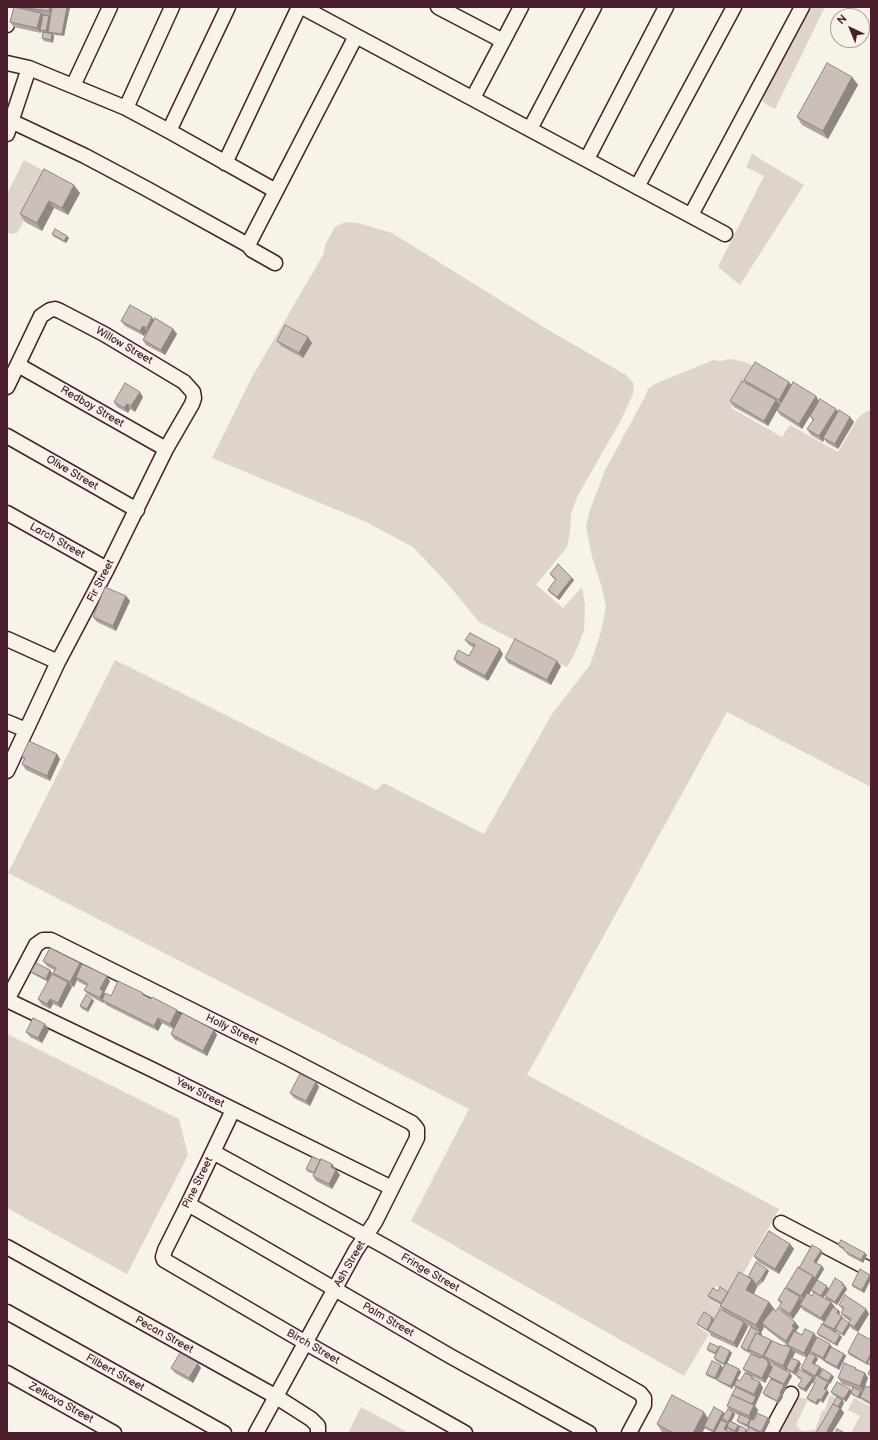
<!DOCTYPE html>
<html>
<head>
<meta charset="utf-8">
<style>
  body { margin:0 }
  #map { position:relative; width:878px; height:1440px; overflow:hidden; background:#f7f3e8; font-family:"Balsamiq Sans",sans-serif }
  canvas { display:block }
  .frame { position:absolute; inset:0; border:8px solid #4a1f2b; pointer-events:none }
  .north { position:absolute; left:830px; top:8px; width:40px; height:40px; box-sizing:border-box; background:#f7f3e8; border:1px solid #b29e9c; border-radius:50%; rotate:316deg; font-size:11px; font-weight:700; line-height:16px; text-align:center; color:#4a1f2b }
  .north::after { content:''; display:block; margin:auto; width:14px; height:18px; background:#4a1f2b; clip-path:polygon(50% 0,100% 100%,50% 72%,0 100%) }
</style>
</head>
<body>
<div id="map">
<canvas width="878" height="1440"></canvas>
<div class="frame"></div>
<div class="north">N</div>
</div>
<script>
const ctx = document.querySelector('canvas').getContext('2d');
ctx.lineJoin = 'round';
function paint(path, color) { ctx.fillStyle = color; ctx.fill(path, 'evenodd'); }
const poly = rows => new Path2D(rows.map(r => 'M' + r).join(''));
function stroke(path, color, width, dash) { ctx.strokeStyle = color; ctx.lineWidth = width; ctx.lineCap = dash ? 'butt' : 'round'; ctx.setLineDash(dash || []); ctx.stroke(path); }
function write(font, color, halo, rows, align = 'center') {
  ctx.font = font + ' "Balsamiq Sans",sans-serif'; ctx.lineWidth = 3; ctx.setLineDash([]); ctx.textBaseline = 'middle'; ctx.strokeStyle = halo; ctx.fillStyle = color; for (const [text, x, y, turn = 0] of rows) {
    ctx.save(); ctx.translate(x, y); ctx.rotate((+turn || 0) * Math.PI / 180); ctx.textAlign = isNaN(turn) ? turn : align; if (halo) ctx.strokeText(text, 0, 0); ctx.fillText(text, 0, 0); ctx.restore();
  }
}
paint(poly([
  [810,7,825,7,775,109,767,105,763,101,763,96],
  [752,154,804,185,740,285,718,267,764,176,746,167],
  [24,160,49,174,17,233,12,234,7,232,7,194],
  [345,222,358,223,392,233,550,331,626,375,634,384,633,394,620,422,578,495,571,514,570,532,567,547,536,585,563,608,582,587,585,605,584,631,574,655,567,667,479,622,447,583,413,547,366,522,212,458,252,377,323,255,326,243,335,227],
  [731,359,745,362,755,367,731,408,782,437,790,425,838,452,858,418,867,411,871,411,871,787,727,712,527,1075,779,1209,732,1294,716,1286,709,1299,724,1308,717,1321,705,1314,698,1327,709,1334,684,1376,411,1221,469,1109,8,873,115,660,376,790,384,783,484,834,552,714,590,665,600,635,606,607,602,588,592,557,586,526,590,510,605,470,645,397,648,389,655,384,713,360,720,361],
  [7,1034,179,1119,188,1155,127,1274,7,1208],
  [830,1395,838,1399,822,1433,776,1433,797,1397,808,1399,796,1425,802,1431,815,1430,822,1411,825,1410],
  [854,1398,871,1407,871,1433,851,1433,860,1416,848,1410],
  [361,1407,409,1433,348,1433]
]), '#ded4cc');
const street = poly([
  [302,7,725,234],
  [438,7,503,41],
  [7,25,11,7],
  [7,63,29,68,126,108,169,131,276,191],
  [73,86,110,7],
  [473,98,521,7],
  [126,108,172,7],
  [11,121,85,156,147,189,248,245,252,250,275,263],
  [530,129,594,7],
  [169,131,228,7],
  [7,134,29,68],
  [587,159,666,7],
  [225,163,299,7],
  [637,187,734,7],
  [691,215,802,7],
  [248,245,356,36],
  [18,365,166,449],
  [7,387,41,316,50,310,55,309,60,311,104,334,184,382,193,392,194,398,192,404,166,449,107,569,58,662,7,771],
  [7,436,137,510],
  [7,513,107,569],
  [7,639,58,662],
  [7,722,26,730],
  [7,1000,36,945,43,940,51,940,286,1057,412,1123,417,1129,417,1138,375,1222,356,1250,256,1433],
  [7,1000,151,1069,392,1188],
  [233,1110,188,1204,165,1250,163,1257,164,1260,306,1343,465,1433],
  [213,1152,386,1247,640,1393,644,1398,644,1405,629,1433],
  [188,1204,450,1356,589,1433],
  [781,1223,871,1270],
  [7,1247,275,1396,311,1419,318,1426,318,1433],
  [7,1312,224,1433],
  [7,1373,114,1433],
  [770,1433,791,1394]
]);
stroke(street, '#4a1f2b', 17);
stroke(street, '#f7f3e8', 14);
paint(poly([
  [14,7,70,7,64,36,53,35,54,36,53,43,44,41,42,38,43,33,41,31,41,33,14,27,10,22],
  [852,77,858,85,828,139,802,125,797,117],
  [44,169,80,193,68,215,54,208,42,231,25,222,20,214],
  [52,234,69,238,66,243,54,237],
  [154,320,173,329,177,334,165,355,146,345,143,340,147,332,144,336,125,326,121,321],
  [277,341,312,343,303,358,281,346],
  [744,380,789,382,792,386,816,396,819,401,838,412,850,417,854,422,838,449,827,443,824,439,823,442,811,435,807,429,813,421,810,416,802,429,780,415,777,410,768,426,734,407,730,401,747,384],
  [143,397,135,412,130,409,128,413,117,407,114,402],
  [550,574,572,578,574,580,559,600,549,592,548,590,556,580,552,577],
  [126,596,130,601,116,631,97,622,93,617],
  [465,640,503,654,488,681,457,664,454,659,469,656,474,648,469,645],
  [505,658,561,666,551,685,508,663],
  [57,754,60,759,50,781,26,770,22,764,24,760,22,756],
  [43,961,80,963,82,965,110,981,104,993,105,994,111,996,145,996,177,1010,181,1015,214,1030,217,1035,207,1056,174,1039,171,1034,173,1029,162,1023,158,1031,106,1005,104,1002,103,1003,88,995,84,990,87,986,79,982,77,980,74,987,71,986,72,987,61,1008,53,1004,50,1009,42,1005,38,999,54,975,53,973,54,970,47,966],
  [50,970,52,973,48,982,33,974,31,972],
  [92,999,94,1001,88,1012,82,1009,80,1006],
  [49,1030,42,1043,30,1037,26,1032],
  [316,1082,319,1087,310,1106,294,1098,290,1093],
  [320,1161,332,1164,340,1175,332,1189,316,1181,313,1176,314,1174,308,1172,306,1169],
  [790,1244,794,1249,779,1274,758,1262,754,1256],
  [838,1245,867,1255,863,1263,848,1255,843,1249,840,1248],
  [823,1252,816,1263,822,1266,824,1269,817,1280,829,1289,823,1297,835,1308,838,1310,840,1312,839,1315,843,1319,849,1323,850,1321,845,1318,841,1313,843,1310,839,1305,866,1309,869,1314,858,1332,852,1329,850,1326,844,1336,836,1331,836,1332,840,1335,842,1337,837,1346,819,1336,817,1333,825,1326,823,1324,824,1322,803,1310,801,1307,793,1319,784,1313,795,1322,799,1327,796,1331,797,1332,802,1335,814,1333,817,1338,844,1354,846,1356,839,1370,826,1363,824,1361,812,1354,810,1352,810,1353,818,1359,815,1364,820,1367,822,1369,818,1376,820,1377,819,1376,832,1375,834,1377,830,1384,828,1382,829,1384,826,1390,829,1393,823,1403,820,1401,817,1405,809,1401,807,1398,815,1384,813,1382,806,1392,800,1389,798,1386,802,1380,798,1378,796,1375,803,1371,801,1368,807,1358,794,1352,795,1353,792,1358,799,1361,801,1364,795,1375,788,1371,787,1370,786,1371,792,1376,786,1387,784,1386,786,1388,782,1395,783,1397,779,1403,765,1396,763,1393,771,1379,769,1376,765,1383,753,1377,755,1380,760,1382,763,1388,755,1406,758,1410,753,1420,754,1420,768,1418,770,1421,764,1433,714,1433,706,1429,705,1428,702,1433,664,1433,662,1432,657,1424,708,1419,723,1412,725,1414,729,1410,727,1406,736,1387,734,1385,732,1389,719,1382,717,1380,724,1365,716,1361,714,1358,716,1355,708,1351,707,1349,719,1348,730,1351,732,1353,727,1363,739,1369,741,1372,737,1379,740,1381,747,1374,743,1369,760,1358,743,1350,741,1347,751,1327,746,1325,748,1327,737,1348,711,1336,709,1332,699,1326,697,1324,712,1317,714,1320,724,1311,720,1306,721,1305,710,1299,708,1296,718,1291,728,1292,748,1277,769,1271,763,1282,757,1287,754,1294,769,1302,776,1311,783,1312,779,1307,781,1304,778,1300,788,1290,786,1287,799,1268],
  [811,1290,814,1293,812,1296,809,1294],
  [764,1327,770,1332,787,1345,788,1346,784,1346,771,1341,771,1340,762,1336,762,1334,761,1333],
  [770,1363,774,1365,773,1368,772,1366,772,1365],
  [734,1413,740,1416,737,1421,739,1423,748,1428,747,1430,740,1426,738,1425,731,1421,735,1415],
  [728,1428,728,1430,731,1431,730,1433,726,1430],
  [871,1276,871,1279,864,1293,853,1287,852,1285],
  [843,1283,847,1289,837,1305,826,1299,825,1296],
  [871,1340,871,1367,868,1364,868,1365,849,1355,848,1352],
  [721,1365,723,1368,716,1380,707,1376,706,1374],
  [171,1368,201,1368,193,1383,175,1373],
  [856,1368,858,1370,865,1373,868,1378,864,1389,871,1386,871,1405,862,1400,861,1398,860,1399,852,1395,851,1393,846,1402,843,1400,844,1403,841,1409,844,1413,832,1433,837,1397,833,1395,831,1392,851,1391,853,1388,842,1384,838,1378]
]), '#afa49f');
paint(poly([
  [50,7,54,7,53,17,49,11],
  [67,7,70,7,64,36,62,34],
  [41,13,44,18,40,30,41,31,41,33,37,28],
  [49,16,51,19,48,34,46,31],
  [52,34,54,36,53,43,51,40],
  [852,77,858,85,828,139,823,131],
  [74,185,80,193,68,215,62,208],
  [49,201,54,208,42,231,37,223],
  [67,236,69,238,66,243,64,241],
  [152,317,156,323,150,333,147,328],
  [143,326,147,331,144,336,140,331],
  [173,329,177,334,165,355,161,350],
  [308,337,312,343,303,358,299,353],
  [789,382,792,387,783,405,779,400],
  [140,392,143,397,135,412,131,406],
  [816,396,819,401,802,429,799,424],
  [776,400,780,405,768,426,764,421],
  [127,404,130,409,128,413,124,408],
  [836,409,840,414,823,438,824,439,823,442,819,436],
  [850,417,854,422,838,449,835,444],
  [572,578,574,580,559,600,557,597],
  [126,596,130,601,116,631,113,626],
  [500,649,503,654,488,681,485,676],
  [557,661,561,666,551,685,547,680],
  [57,754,60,759,50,781,47,776],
  [80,963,84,968,76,977,77,980,74,987,70,982],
  [50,970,52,973,48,982,46,979],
  [107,976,110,981,104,993,107,997,102,1000,104,1002,103,1003,100,998,100,989],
  [68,982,72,987,61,1008,58,1003],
  [50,999,53,1004,50,1009,47,1004],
  [92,999,94,1001,88,1012,87,1009],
  [177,1010,181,1015,174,1029,170,1024],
  [158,1018,162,1023,158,1031,154,1026],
  [45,1024,49,1030,42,1043,38,1038],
  [214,1030,217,1035,207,1056,203,1051],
  [316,1082,319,1087,310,1106,306,1101],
  [332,1164,340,1175,332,1189,329,1184,331,1167],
  [790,1244,794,1249,779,1274,775,1269],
  [821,1250,823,1252,816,1264,814,1262],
  [865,1253,867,1255,863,1263,861,1260],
  [822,1266,824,1269,817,1281,815,1278],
  [767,1269,769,1271,763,1282,761,1279],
  [870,1275,871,1276,871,1279,864,1293,862,1290],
  [813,1276,817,1281,805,1301,801,1296],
  [752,1279,757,1287,752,1297,746,1290],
  [827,1286,829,1289,823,1298,821,1296],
  [845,1286,847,1289,837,1305,835,1302],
  [800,1297,804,1302,800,1305,801,1307,793,1319,790,1314],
  [769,1302,774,1309,762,1323,764,1327,761,1333,762,1334,753,1352,751,1350,760,1332,756,1325],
  [831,1302,835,1307,825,1323,821,1318],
  [866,1309,869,1314,858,1332,854,1327],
  [838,1310,840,1312,838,1316,837,1313],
  [842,1316,843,1319,837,1330,835,1329,836,1331,835,1332,834,1329],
  [712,1317,714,1320,708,1330,709,1332,707,1330],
  [744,1322,748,1327,737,1348,734,1343],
  [795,1322,799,1327,796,1331,798,1334,789,1346,786,1341,792,1326],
  [848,1323,850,1326,844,1336,842,1334],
  [814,1333,817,1338,807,1358,804,1353],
  [840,1335,842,1337,837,1346,835,1344],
  [771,1340,774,1345,764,1356,767,1360,766,1361,763,1356],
  [830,1344,832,1347,824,1361,823,1358],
  [791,1348,795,1353,787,1369,786,1368,787,1370,786,1371,783,1366],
  [730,1351,732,1353,726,1366,724,1364],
  [844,1354,846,1356,839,1370,837,1367],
  [871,1354,871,1360,867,1363,868,1364,868,1365,866,1363],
  [816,1356,818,1359,814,1365,812,1363],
  [768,1360,773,1368,765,1383,762,1378],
  [799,1361,801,1364,795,1375,793,1372],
  [198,1363,201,1368,193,1383,189,1378],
  [721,1365,723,1368,716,1380,715,1378],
  [820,1367,822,1369,817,1379,815,1376],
  [739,1369,741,1372,732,1389,731,1386],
  [790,1373,792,1376,786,1387,784,1384],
  [865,1373,868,1378,863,1391,860,1386],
  [832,1375,834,1377,830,1384,828,1381],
  [813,1377,815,1379,806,1392,804,1389],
  [760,1382,763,1388,755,1406,758,1410,752,1422,749,1416,752,1406,756,1397,754,1394],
  [828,1382,829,1384,826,1391,824,1389],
  [784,1385,786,1388,782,1395,783,1397,779,1403,777,1401,780,1393],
  [850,1389,852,1392,846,1402,844,1399],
  [827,1390,829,1393,823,1403,821,1400],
  [861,1391,863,1394,860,1397,861,1398,860,1399,858,1397],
  [818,1399,820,1401,817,1405,816,1403],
  [842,1400,844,1403,841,1409,844,1413,832,1433,828,1433,827,1431,838,1408],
  [704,1412,709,1420,704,1426,705,1428,702,1433,693,1433],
  [723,1412,725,1414,715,1433,714,1433,713,1431],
  [733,1412,735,1415,730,1424,728,1422],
  [768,1418,770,1421,764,1433,762,1433,761,1432],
  [727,1423,729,1425,727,1427,728,1428,726,1432,724,1429],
  [738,1425,740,1427,737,1433,735,1431]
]), '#8f8682');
const building = poly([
  [14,7,41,13,37,28,10,22,14,7],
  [18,7,50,7,49,11,18,7],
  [52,7,67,7,62,34,48,32,52,7],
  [43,15,49,16,46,31,40,30,43,15],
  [43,32,52,34,51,40,42,38,43,32],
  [827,63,852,77,823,131,797,117,827,63],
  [44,169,74,185,62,208,49,201,37,223,20,214,44,169],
  [55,229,67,236,64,241,52,234,55,229],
  [130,305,152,317,147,328,143,326,140,331,121,321,130,305],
  [155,318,173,329,161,350,143,340,155,318],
  [285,325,308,337,299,353,277,341,285,325],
  [755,362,789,382,779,400,744,380,755,362],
  [742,381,776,400,764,421,730,401,742,381],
  [793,382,816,396,799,424,777,410,793,382],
  [125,383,140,392,131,406,127,404,124,408,114,402,125,383],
  [820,399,836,409,819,436,807,429,814,419,810,416,820,399],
  [839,410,850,417,835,444,823,438,839,410],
  [558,564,572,578,557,597,548,590,556,579,550,574,558,564],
  [105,587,126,596,113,626,93,617,105,587],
  [470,633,500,649,485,676,454,659,458,650,469,656,475,645,465,640,470,633],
  [515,639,557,661,547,680,505,658,515,639],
  [29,741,57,754,47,776,22,764,25,758,22,756,29,741],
  [50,948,80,963,70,982,53,973,56,968,43,961,50,948],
  [36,963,50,970,46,979,31,972,36,963],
  [82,964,107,976,100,989,103,991,100,998,84,990,88,984,76,977,82,964],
  [52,974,68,982,58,1003,50,999,47,1004,38,999,52,974],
  [118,981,143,993,142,994,151,999,152,997,177,1010,170,1024,158,1018,154,1026,102,1000,105,993,111,996,118,981],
  [86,995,92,999,87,1009,80,1006,86,995],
  [182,1013,214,1030,203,1051,171,1034,182,1013],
  [33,1018,45,1024,38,1038,26,1032,33,1018],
  [300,1074,316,1082,306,1101,290,1093,300,1074],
  [312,1157,320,1160,314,1173,306,1169,312,1157],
  [321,1159,332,1164,331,1167,336,1170,329,1184,313,1176,321,1159],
  [769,1231,790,1244,775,1269,754,1256,769,1231],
  [841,1240,865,1253,861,1260,846,1252,843,1249,844,1248,838,1245,841,1240],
  [812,1245,821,1250,814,1262,822,1266,815,1278,813,1276,799,1268,812,1245],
  [756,1262,767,1269,761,1279,756,1284,752,1279,748,1277,756,1262],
  [798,1267,813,1276,801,1296,786,1287,798,1267],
  [860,1269,870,1275,862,1290,852,1285,860,1269],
  [739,1272,752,1279,746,1290,769,1302,756,1325,720,1306,739,1272],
  [835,1278,843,1283,842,1285,845,1286,835,1302,825,1296,835,1278],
  [817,1280,827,1286,821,1296,811,1290,817,1280],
  [720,1287,728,1292,722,1303,708,1296,713,1288,718,1291,720,1287],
  [785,1288,800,1297,790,1314,779,1307,782,1302,778,1300,785,1288],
  [814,1292,831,1302,821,1318,800,1305,807,1293,812,1296,814,1292],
  [845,1295,866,1309,854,1327,848,1323,851,1319,841,1313,844,1308,839,1305,845,1295],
  [833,1307,838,1310,837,1313,842,1316,834,1329,823,1324,833,1307],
  [778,1308,795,1322,792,1326,794,1328,786,1341,766,1327,767,1327,762,1323,773,1309,776,1311,778,1308],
  [720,1309,744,1322,734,1343,708,1330,720,1309],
  [704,1312,712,1317,711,1319,712,1320,707,1330,697,1324,704,1312],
  [842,1318,849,1323,842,1334,835,1329,842,1318],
  [822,1324,840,1335,835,1344,817,1333,822,1324],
  [751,1327,760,1332,759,1334,756,1333,748,1349,750,1352,741,1347,751,1327],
  [805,1329,814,1333,804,1353,787,1345,794,1331,802,1335,805,1329],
  [756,1333,771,1340,763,1356,748,1349,756,1333],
  [858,1333,871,1340,871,1354,866,1363,848,1352,858,1333],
  [817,1337,830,1344,823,1358,810,1351,817,1337],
  [772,1341,784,1346,785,1345,791,1348,783,1366,764,1356,772,1341],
  [710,1343,719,1347,715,1353,707,1349,710,1343],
  [720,1346,730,1351,724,1364,714,1358,720,1346],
  [831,1347,844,1354,837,1367,824,1360,831,1347],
  [180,1353,198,1363,189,1378,171,1368,180,1353],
  [809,1353,816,1356,812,1363,820,1367,815,1376,801,1368,809,1353],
  [751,1354,760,1358,761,1357,768,1360,767,1362,769,1363,762,1378,743,1369,751,1354],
  [871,1356,871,1365,867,1363,871,1356],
  [791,1358,799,1361,793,1372,786,1368,791,1358],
  [712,1361,721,1365,715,1378,706,1374,712,1361],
  [726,1363,739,1369,731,1386,717,1380,726,1363],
  [844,1363,856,1368,855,1369,865,1373,860,1386,838,1378,844,1363],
  [774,1364,790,1373,784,1384,768,1376,774,1364],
  [799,1369,813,1377,804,1389,798,1386,802,1379,796,1375,799,1369],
  [823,1369,832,1375,828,1381,819,1376,823,1369],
  [870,1370,871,1370,871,1376,868,1374,870,1370],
  [745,1373,752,1376,751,1378,760,1382,754,1394,734,1385,737,1379,740,1381,745,1373],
  [816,1375,828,1382,824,1389,827,1390,821,1400,818,1399,816,1403,807,1398,815,1383,813,1382,816,1375],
  [771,1379,784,1385,780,1393,781,1394,777,1401,763,1393,771,1379],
  [837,1382,850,1389,844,1399,831,1392,837,1382],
  [866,1386,868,1388,869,1386,871,1386,871,1403,860,1397,866,1386],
  [736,1387,756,1397,752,1404,732,1395,736,1387],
  [853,1387,861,1391,858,1397,851,1393,853,1387],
  [672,1395,704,1412,693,1433,673,1433,657,1424,672,1395],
  [732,1395,754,1405,749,1416,727,1406,732,1395],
  [837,1397,842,1400,838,1407,833,1404,837,1397],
  [833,1404,840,1408,827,1431,830,1433,816,1433,833,1404],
  [714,1407,723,1412,713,1431,704,1426,714,1407],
  [728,1409,733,1412,728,1422,722,1418,728,1409],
  [757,1413,768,1418,761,1432,748,1426,751,1419,754,1420,757,1413],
  [740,1414,750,1419,747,1425,737,1421,740,1414],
  [721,1420,727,1423,724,1429,729,1432,728,1433,714,1433,721,1420],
  [729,1421,738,1425,735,1431,727,1427,729,1421],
  [740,1426,746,1429,745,1433,737,1433,740,1426],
  [749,1427,760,1433,746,1433,749,1427],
  [837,1429,845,1433,835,1433,837,1429],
  [731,1430,736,1432,735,1433,729,1433,731,1430]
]);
paint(building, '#ccbfb9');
stroke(building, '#8f8682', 1);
write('11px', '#4a1f2b', '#f7f3e8', [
  ["Willow Street",124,346,30],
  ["Redbay Street",92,407,30],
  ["Olive Street",72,473,30],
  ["Larch Street",57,541,29],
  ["Fir Street",101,581,-63],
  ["Holly Street",232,1030,26],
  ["Yew Street",200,1093,27],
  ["Pine Street",198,1183,-64],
  ["Ash Street",350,1264,-60],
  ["Fringe Street",430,1273,30],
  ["Palm Street",388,1320,30],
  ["Pecan Street",164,1335,29],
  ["Birch Street",313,1347,30],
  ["Filbert Street",115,1373,29],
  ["Zelkova Street",61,1403,29]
]);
</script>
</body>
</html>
